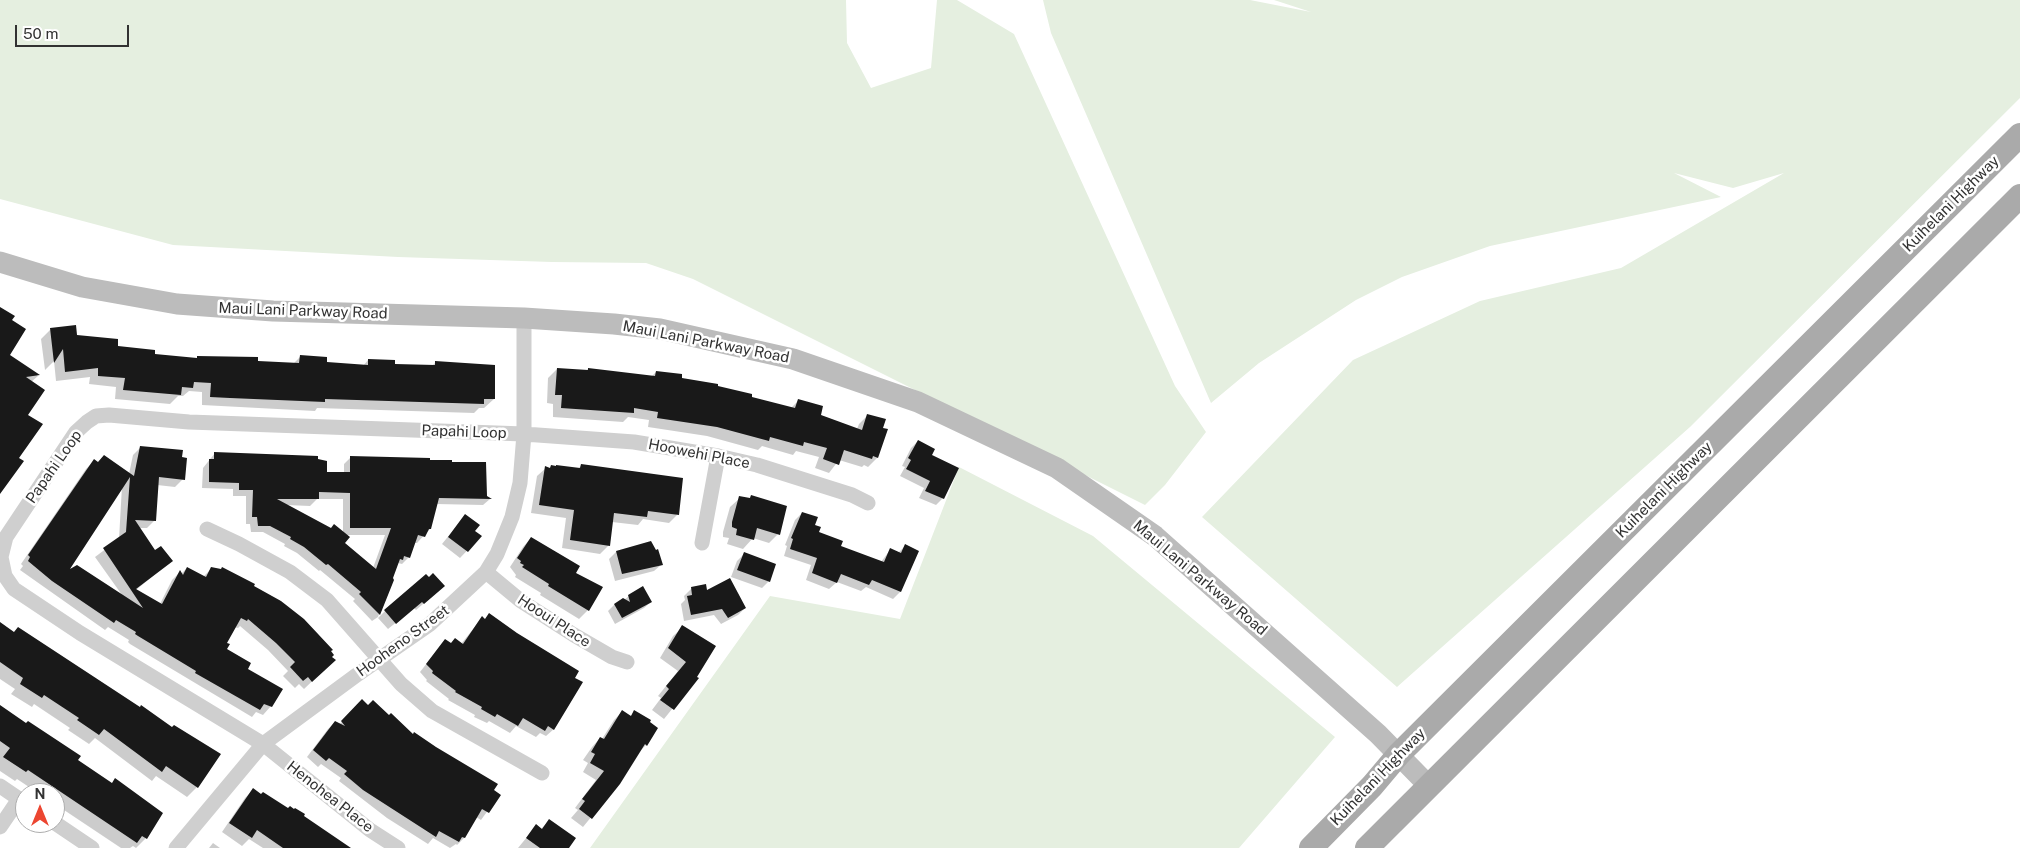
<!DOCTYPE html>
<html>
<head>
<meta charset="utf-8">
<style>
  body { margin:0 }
  #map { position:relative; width:2020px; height:848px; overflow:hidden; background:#fff; font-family:"Public Sans",sans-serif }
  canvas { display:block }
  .north { position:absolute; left:15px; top:783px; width:50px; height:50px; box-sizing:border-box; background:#fff; border:1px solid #adadad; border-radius:50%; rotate:0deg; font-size:14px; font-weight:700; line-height:20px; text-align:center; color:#323232 }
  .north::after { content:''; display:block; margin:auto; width:18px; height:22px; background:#ec4631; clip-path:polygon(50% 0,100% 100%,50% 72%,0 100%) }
  .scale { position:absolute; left:15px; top:25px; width:114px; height:22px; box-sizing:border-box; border:2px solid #323232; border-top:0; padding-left:6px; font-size:15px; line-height:18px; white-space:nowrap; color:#323232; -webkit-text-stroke:4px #fff; paint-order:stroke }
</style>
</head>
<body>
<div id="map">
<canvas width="2020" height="848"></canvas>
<div class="north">N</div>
<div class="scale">50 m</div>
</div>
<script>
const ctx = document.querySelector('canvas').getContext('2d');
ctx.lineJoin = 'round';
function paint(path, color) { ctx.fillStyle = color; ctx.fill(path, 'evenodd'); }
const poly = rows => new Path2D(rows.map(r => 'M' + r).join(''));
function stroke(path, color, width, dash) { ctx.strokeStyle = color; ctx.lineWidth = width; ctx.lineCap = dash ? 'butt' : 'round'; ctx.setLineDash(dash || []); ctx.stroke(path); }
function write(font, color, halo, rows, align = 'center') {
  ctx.font = font + ' "Public Sans",sans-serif'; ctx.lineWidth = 5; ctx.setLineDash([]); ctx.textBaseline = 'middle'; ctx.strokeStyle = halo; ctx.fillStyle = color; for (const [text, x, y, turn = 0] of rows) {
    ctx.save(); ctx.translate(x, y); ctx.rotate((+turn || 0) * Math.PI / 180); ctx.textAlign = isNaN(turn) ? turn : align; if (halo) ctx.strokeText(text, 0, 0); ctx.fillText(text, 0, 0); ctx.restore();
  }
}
paint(poly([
  [0,0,846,0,847,43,871,88,931,68,937,0,957,0,1014,34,1175,386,1206,432,1165,485,1145,505,693,279,646,263,552,262,398,257,173,245,0,199],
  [1043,0,1250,0,1311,12,1274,0,2020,0,2020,98,1690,427,1397,687,1202,517,1353,360,1480,301,1621,268,1784,173,1733,188,1674,173,1721,197,1490,246,1402,277,1356,300,1259,363,1211,403,1051,33],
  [959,467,1093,536,1335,737,1239,848,590,848,770,596,900,619]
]), '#e5efe0');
paint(poly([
  [0,315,10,320,8,355,38,376,31,382,17,458,0,493],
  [50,330,154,356,293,364,300,357,326,363,363,366,368,360,394,365,432,366,435,363,494,399,484,408,479,408,474,413,317,408,315,411,202,405,202,392,189,391,183,396,178,396,170,404,115,399,116,387,89,384,90,377,56,381,54,361,45,370,41,339],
  [557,369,586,371,588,369,651,377,656,372,791,408,798,401,820,415,857,429,859,424,868,415,877,458,868,467,864,465,862,467,839,460,829,473,815,468,819,457,796,451,793,455,762,446,758,450,707,436,648,427,649,420,628,417,623,422,553,417,553,404,547,403,548,378],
  [918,441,930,456,943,498,936,505,919,498,924,488,900,476,905,467,902,466,911,448],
  [141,447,181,459,183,479,175,487,157,485,155,520,147,528,139,528,155,552,171,561,136,590,160,604,172,580,180,572,181,574,187,568,203,577,212,568,252,586,330,652,326,668,304,689,299,684,295,688,283,676,288,671,268,650,240,626,238,628,234,627,225,643,225,650,246,669,271,706,263,715,256,712,252,717,130,644,128,642,129,640,108,627,105,630,20,570,23,566,21,564,86,469,94,461,129,474,133,455],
  [122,486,119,539,95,557,122,595,66,573],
  [215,453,317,460,326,473,344,473,344,464,351,457,490,499,483,505,436,504,430,529,417,543,414,543,409,557,402,564,398,563,378,617,372,621,353,601,355,599,320,570,319,571,297,553,284,546,285,544,263,532,251,532,250,524,246,524,246,496,233,496,233,489,202,488,203,468],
  [317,499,343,499,343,534,331,530,286,505,310,506],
  [345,535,385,535,373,568,343,543],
  [581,466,677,515,669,523,643,519,638,525,612,522,609,545,600,554,562,548,566,518,531,513,537,476,546,468,549,469,551,467,578,469],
  [751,496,778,534,769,543,753,538,743,549,727,544,729,538,723,537,723,532,730,507,740,498,749,499],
  [802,513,818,533,839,546,881,562,890,550,898,553,905,546,918,552,900,592,893,599,866,587,861,591,837,582,829,589,806,580,811,565,784,556,787,546,785,545,795,520],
  [459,523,480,537,460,558,442,544],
  [531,538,574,574,588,610,579,619,540,595,541,593,515,577,516,575,510,567,523,547],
  [650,543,661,565,654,571,615,581,609,559,616,552],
  [744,554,769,581,762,588,731,577,737,561],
  [705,586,707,592,745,608,738,615,721,624,714,615,684,621,681,604,685,600,684,596,691,589],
  [436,593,416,610,414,608,388,629,378,618,385,611],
  [629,596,651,602,644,608,615,624,608,611,614,605,624,600],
  [482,618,554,729,546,736,540,733,536,737,516,726,510,733,489,721,487,723,474,717,475,715,448,700,449,699,426,681,427,680,420,672,445,640,450,644,461,644],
  [0,624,197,787,187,797,156,776,152,781,95,738,89,744,68,730,70,728,34,704,32,707,11,694,15,689,0,679],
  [683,627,697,678,664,719,652,710,661,698,658,696,678,671,660,658,673,636],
  [362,701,499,795,481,820,476,817,464,838,457,845,456,844,450,848,433,838,428,844,387,818,339,781,341,778,321,764,318,767,307,757,328,729,335,722,339,725],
  [0,707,76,761,146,838,136,848,133,846,130,848,121,848,55,804,55,793,38,793,17,779,15,781,0,771],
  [622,712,629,717,635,712,646,745,637,754,619,783,583,827,571,818,578,810,575,808,596,780,583,772,588,763,583,760,592,747,600,738,602,739,614,720],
  [253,790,302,816,349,848,263,848,249,839,242,846,222,832,245,798],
  [549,821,568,848,518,848,536,826,541,829],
  [213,843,220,848,209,848]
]), '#0003');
paint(poly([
  [0,307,15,316,12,320,26,329,10,355,40,375,26,377,45,390,28,415,43,424,19,458,24,461,0,494],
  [76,325,77,335,118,339,118,346,155,350,155,354,197,358,197,356,258,357,258,361,299,363,300,355,327,357,327,362,368,365,368,359,395,360,395,364,435,365,435,361,495,365,495,399,484,399,484,404,325,399,325,402,230,398,210,397,211,383,194,382,193,388,182,387,181,395,123,390,125,378,98,376,98,368,65,372,63,349,54,363,50,328],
  [557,368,588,370,588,368,655,376,656,371,682,374,682,378,718,384,718,386,752,394,752,397,795,408,798,399,823,406,821,415,862,430,867,414,886,419,883,428,888,429,878,458,873,456,872,459,844,450,839,465,823,459,827,448,804,442,803,446,770,437,769,441,717,427,657,418,658,412,634,408,634,413,561,408,562,395,555,395],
  [918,440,935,449,932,455,959,468,944,499,925,491,930,481,906,469,911,460,908,458],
  [140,446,183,450,182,457,187,458,185,480,159,477,156,521,135,520,155,550,161,546,173,561,136,589,162,604,180,570,183,575,187,567,206,577,211,567,221,569,222,567,255,584,254,586,281,601,304,619,333,650,331,651,334,655,332,657,336,660,312,682,308,677,303,681,290,667,295,662,276,643,248,619,247,621,241,618,227,643,230,644,227,649,251,663,248,669,283,689,272,707,264,704,260,710,195,673,196,671,138,636,135,634,136,632,116,620,114,623,52,581,28,561,30,557,28,555,94,459,98,462,104,455,134,476],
  [130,477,126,532,103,548,143,608,77,565,70,569],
  [214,452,318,456,318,459,327,461,327,472,350,472,350,456,430,458,430,460,452,460,452,462,486,462,487,496,492,499,439,498,431,529,429,529,425,537,418,535,410,558,404,556,403,560,400,559,393,578,394,580,380,615,359,594,361,592,328,564,326,565,304,547,290,539,291,537,270,526,258,526,257,517,252,517,253,490,239,490,239,483,209,482,209,459,214,459],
  [319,492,350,493,350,528,391,528,376,569,345,543,350,537,334,524,331,528,277,499,319,499],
  [581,464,683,478,679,515,648,511,647,517,614,513,610,546,570,540,574,510,539,505,545,466,550,468,551,465,556,466,556,465,580,468],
  [751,495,787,506,780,535,757,528,754,540,736,535,737,529,732,527,732,522,739,496,750,498],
  [802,512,818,517,815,525,821,527,819,532,843,541,841,546,884,562,890,548,901,553,905,544,919,551,901,592,872,580,869,585,841,574,837,583,812,573,817,558,790,549,793,539,791,538],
  [465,514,480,525,475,531,482,536,468,552,448,537],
  [531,537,580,566,576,573,603,587,589,611,548,586,549,584,522,567,524,565,520,563,521,561,517,558],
  [651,541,656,550,658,549,663,565,622,574,616,551],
  [744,552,776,564,770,582,737,570],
  [433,573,445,586,424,604,422,602,396,624,384,610,426,574,429,577],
  [730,578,746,608,728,618,722,609,691,615,687,596,692,595,691,587,706,584,707,590],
  [643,586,652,602,622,618,614,604,623,598,630,602,628,595],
  [489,613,517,633,579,671,575,678,583,682,554,730,548,726,545,731,523,718,518,726,497,714,495,717,481,709,482,707,455,692,456,691,432,673,433,671,426,664,445,639,451,643,455,638,463,644,482,616,485,619],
  [0,622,14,632,18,627,140,707,141,705,172,727,174,725,221,754,198,788,166,766,162,772,104,729,99,735,77,720,79,718,44,695,42,698,20,684,23,678,0,662],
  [682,625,716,646,697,677,699,678,674,710,660,700,669,689,666,686,686,662,668,648],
  [362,699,368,705,373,700,389,715,391,713,413,734,414,732,436,747,498,784,494,790,501,795,489,813,482,809,465,838,462,837,459,842,439,831,436,837,363,790,344,774,347,771,329,758,326,761,313,750,335,721,345,726,341,721],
  [0,705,26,723,28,721,81,756,78,760,112,783,115,778,163,813,147,839,142,836,137,843,28,770,26,772,3,757,10,748,0,741],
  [622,710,631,716,634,710,651,720,650,722,658,728,647,746,645,744,620,784,592,819,579,809,585,801,582,799,604,771,590,763,595,754,591,752,600,737,604,739],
  [253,788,261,794,263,792,288,808,290,806,294,809,295,808,305,814,304,816,351,848,283,848,257,830,252,838,229,823],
  [549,819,576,838,569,848,540,848,526,838,536,824,542,829]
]), '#191919');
stroke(poly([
  [207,529,239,544,290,572,327,600,401,684,432,711,542,773],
  [702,543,718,456],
  [486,572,521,601,574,635,612,657,627,662],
  [0,786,25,803],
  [55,823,92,848],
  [0,827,19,799],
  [176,848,263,744,358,674,430,624,486,572,497,554,512,517,520,483,524,434,524,318],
  [398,848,370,830,263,744,80,633,14,589,5,576,1,557,6,537,76,432,87,422,96,416,109,415,189,422,524,434,634,442,718,456,757,465,852,495,868,503]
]), '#cfcfcf', 15);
stroke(poly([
  [0,262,82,287,177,304,273,311,524,318,614,324,660,329,793,359,918,402,1057,468,1155,536,1378,734,1428,785]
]), '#bcbcbc', 21);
stroke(poly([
  [1311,848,1372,786,1399,754,2020,135],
  [1367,848,2020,196]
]), '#aaa', 24);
write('15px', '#323232', '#fff', [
  ["Kuihelani Highway",1951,204,-45],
  ["Maui Lani Parkway Road",303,311,2],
  ["Maui Lani Parkway Road",706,342,11],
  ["Papahi Loop",464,432,2],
  ["Hoowehi Place",699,454,11],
  ["Papahi Loop",54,467,-55],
  ["Kuihelani Highway",1664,490,-45],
  ["Maui Lani Parkway Road",1200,578,40],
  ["Hooui Place",554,621,33],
  ["Hooheno Street",403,641,-36],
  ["Kuihelani Highway",1378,777,-46],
  ["Henohea Place",330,797,38]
]);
</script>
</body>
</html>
